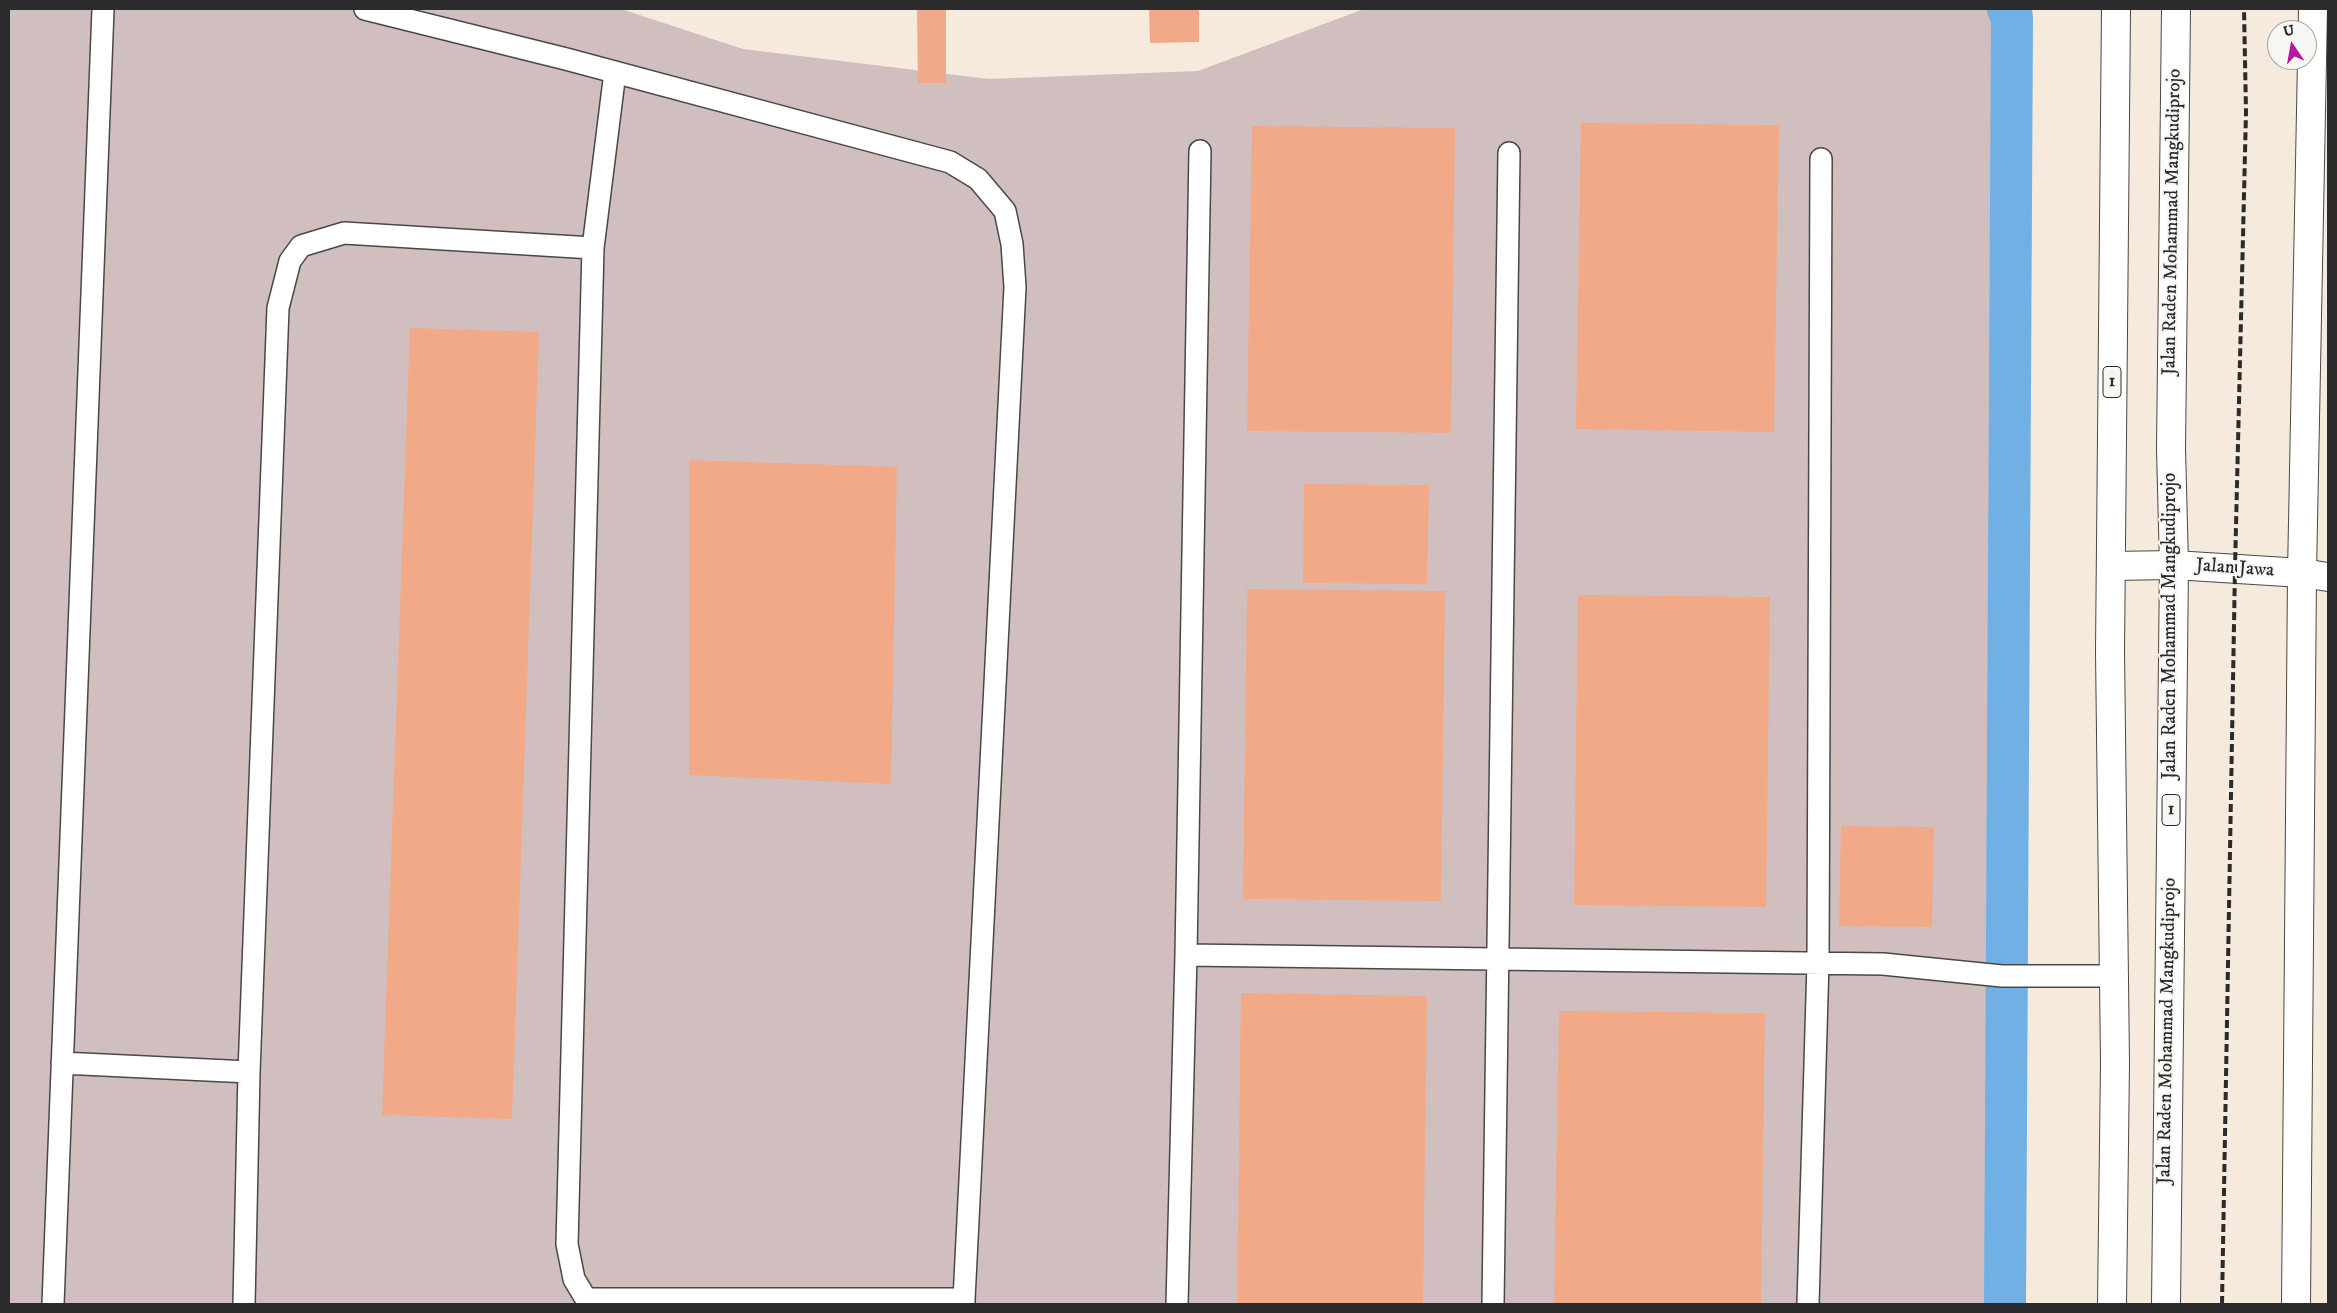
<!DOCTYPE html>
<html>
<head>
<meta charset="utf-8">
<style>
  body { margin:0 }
  #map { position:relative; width:2337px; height:1313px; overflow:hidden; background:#f5eadb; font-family:"IM FELL DW Pica",serif }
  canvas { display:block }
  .frame { position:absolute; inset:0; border:10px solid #2b2b2b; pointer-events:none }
  .north { position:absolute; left:2267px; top:20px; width:50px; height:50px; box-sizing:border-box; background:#f6f6f2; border:1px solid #a5a5a2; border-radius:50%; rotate:348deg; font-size:14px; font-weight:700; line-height:20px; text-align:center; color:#2b2b2b }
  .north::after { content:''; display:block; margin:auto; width:18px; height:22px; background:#b5179e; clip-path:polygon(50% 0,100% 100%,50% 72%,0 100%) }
</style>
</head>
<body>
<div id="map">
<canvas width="2337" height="1313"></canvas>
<div class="frame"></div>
<div class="north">U</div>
</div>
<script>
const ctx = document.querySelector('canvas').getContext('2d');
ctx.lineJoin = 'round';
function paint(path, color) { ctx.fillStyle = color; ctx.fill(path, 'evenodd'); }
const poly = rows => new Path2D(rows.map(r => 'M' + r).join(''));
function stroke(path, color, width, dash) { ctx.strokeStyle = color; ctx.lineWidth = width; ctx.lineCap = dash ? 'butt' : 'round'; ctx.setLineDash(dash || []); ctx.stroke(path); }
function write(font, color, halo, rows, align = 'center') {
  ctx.font = font + ' "IM FELL DW Pica",serif'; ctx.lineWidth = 4; ctx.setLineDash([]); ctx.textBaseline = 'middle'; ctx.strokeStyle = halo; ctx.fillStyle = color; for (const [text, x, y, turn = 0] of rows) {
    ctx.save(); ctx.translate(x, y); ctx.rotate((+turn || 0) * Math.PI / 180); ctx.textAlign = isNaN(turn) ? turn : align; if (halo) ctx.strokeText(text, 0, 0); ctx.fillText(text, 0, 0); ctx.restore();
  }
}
paint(poly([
  [9,9,621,9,743,49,989,79,1198,71,1364,9,2004,9,2012,21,1999,1304,9,1304]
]), '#d1bfbf');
stroke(poly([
  [2005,1304,2012,17,2008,9]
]), '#71b0e4', 42);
paint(poly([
  [1149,9,1199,9,1199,42,1150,43],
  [917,10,946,10,946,83,918,83],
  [1581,123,1779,125,1774,432,1576,429],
  [1252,126,1455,128,1451,433,1247,431],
  [410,328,539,332,512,1119,382,1115],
  [689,460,897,467,891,784,689,775],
  [1304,484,1429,485,1427,584,1303,583],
  [1247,589,1445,591,1441,901,1243,899],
  [1578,595,1770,597,1766,907,1574,905],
  [1841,826,1934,827,1932,927,1839,926],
  [1241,993,1427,996,1423,1304,1237,1304],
  [1559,1011,1765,1013,1761,1304,1554,1304]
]), '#f2a988');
const service = poly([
  [365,9,566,59,950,162,978,179,1005,211,1012,244,1015,287,964,1299],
  [615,72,593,248,567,1244,574,1279,586,1299,964,1299,964,1304],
  [1186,955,1883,964,2002,976,2114,976],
  [62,1063,249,1072,244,1304],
  [249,1072,278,308,290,261,301,246,344,233,593,248],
  [53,1304,103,9],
  [1177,1304,1186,955,1200,151],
  [1493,1304,1509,153],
  [1808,1304,1818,962,1821,159]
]);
const minor = poly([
  [2296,1304,2302,573,2313,9]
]);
const tertiary = poly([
  [2111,566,2174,565,2302,573,2328,577]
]);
const trunk = poly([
  [2112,1304,2115,1063,2110,651,2116,9],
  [2166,1304,2174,565,2171,449,2176,9]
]);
stroke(service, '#494845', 24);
stroke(minor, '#494845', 30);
stroke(tertiary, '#494845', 30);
stroke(trunk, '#494845', 30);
stroke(service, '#fff', 21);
stroke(minor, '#fff', 28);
stroke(tertiary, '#fff', 28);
stroke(trunk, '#fff', 28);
stroke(poly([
  [2222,1304,2235,568,2246,112,2244,9]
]), '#2b2b2b', 4, [8, 4]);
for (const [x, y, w] of [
  [2112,382,18],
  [2171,810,18]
]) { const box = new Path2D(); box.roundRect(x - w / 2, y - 15.5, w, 31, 4); ctx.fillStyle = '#f6f6f2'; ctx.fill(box); stroke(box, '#2b2b2b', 1); }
write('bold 18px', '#2b2b2b', null, [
  ["1",2112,382],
  ["1",2171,810]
]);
write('19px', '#2b2b2b', '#f6f6f2', [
  ["Jalan Raden Mohammad Mangkudiprojo",2173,222,-89],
  ["Jalan Jawa",2235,569,4],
  ["Jalan Raden Mohammad Mangkudiprojo",2171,626,-90],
  ["Jalan Raden Mohammad Mangkudiprojo",2168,1031,-89]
]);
</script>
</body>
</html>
